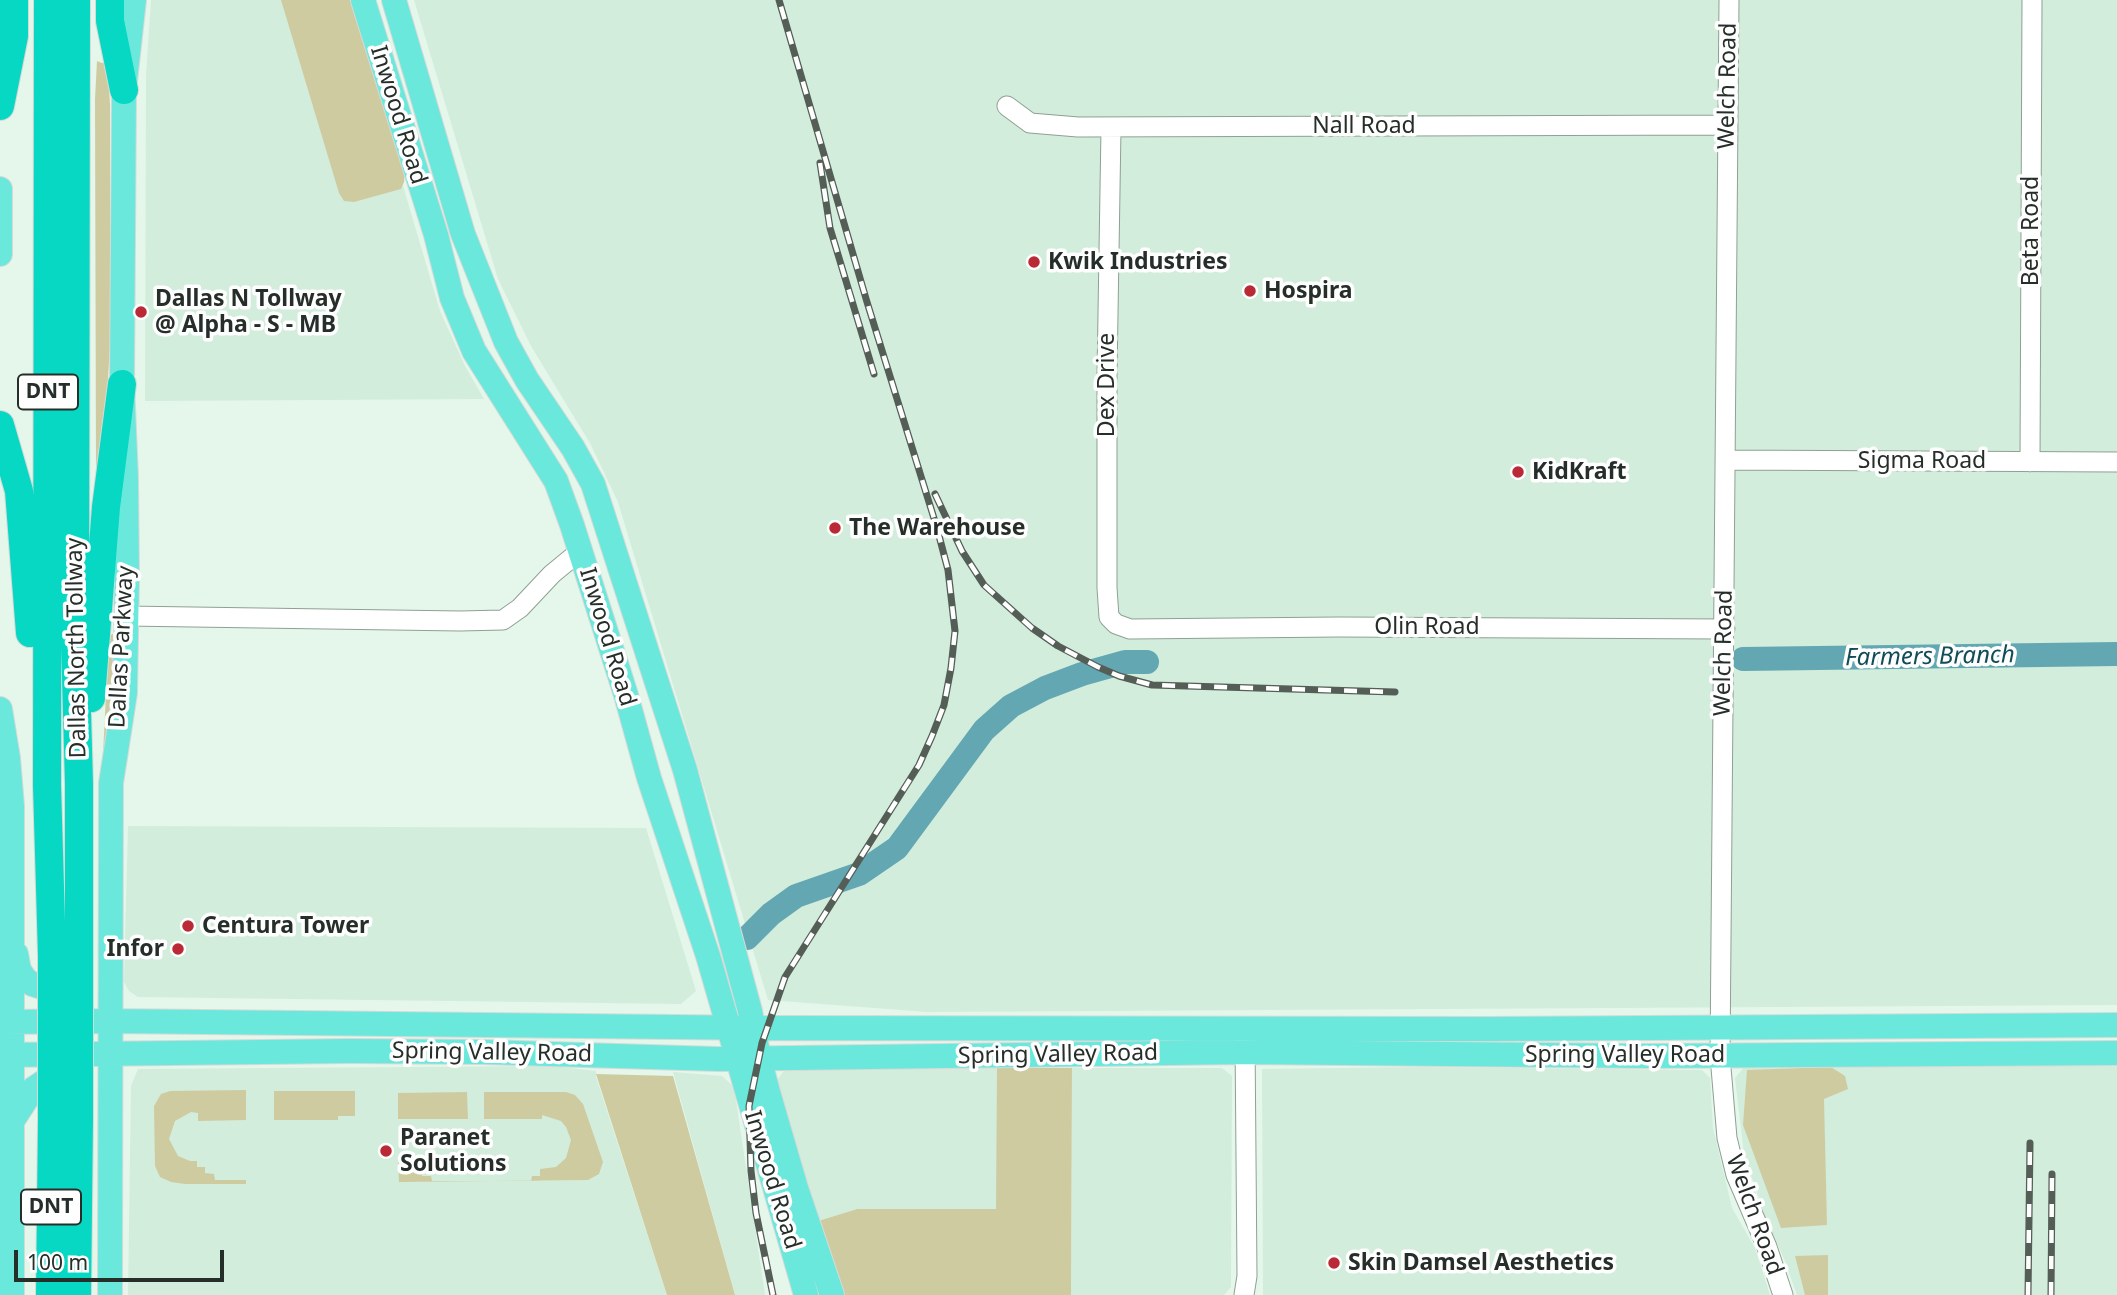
<!DOCTYPE html>
<html>
<head>
<meta charset="utf-8">
<style>
  body { margin:0 }
  #map { position:relative; width:2117px; height:1295px; overflow:hidden; background:#e4f7ea; font-family:"Noto Sans",sans-serif }
  canvas { display:block }
  .scale { position:absolute; left:14px; top:1250px; width:210px; height:32px; box-sizing:border-box; border:4px solid #262e29; border-top:0; padding-left:9px; font-size:21px; line-height:24px; white-space:nowrap; color:#262e29; -webkit-text-stroke:5px #fefefe; paint-order:stroke }
</style>
</head>
<body>
<div id="map">
<canvas width="2117" height="1295"></canvas>
<div class="scale">100 m</div>
</div>
<script>
const ctx = document.querySelector('canvas').getContext('2d');
ctx.lineJoin = 'round';
function paint(path, color) { ctx.fillStyle = color; ctx.fill(path, 'evenodd'); }
const poly = rows => new Path2D(rows.map(r => 'M' + r).join(''));
function stroke(path, color, width, dash) { ctx.strokeStyle = color; ctx.lineWidth = width; ctx.lineCap = dash ? 'butt' : 'round'; ctx.setLineDash(dash || []); ctx.stroke(path); }
function write(font, color, halo, rows, align = 'center') {
  ctx.font = font + ' "Noto Sans",sans-serif'; ctx.lineWidth = 7; ctx.setLineDash([]); ctx.textBaseline = 'middle'; ctx.strokeStyle = halo; ctx.fillStyle = color; for (const [text, x, y, turn = 0] of rows) {
    ctx.save(); ctx.translate(x, y); ctx.rotate((+turn || 0) * Math.PI / 180); ctx.textAlign = isNaN(turn) ? turn : align; if (halo) ctx.strokeText(text, 0, 0); ctx.fillText(text, 0, 0); ctx.restore();
  }
}
paint(poly([
  [151,0,348,0,440,311,465,366,484,399,145,401,146,76],
  [414,0,2117,0,2117,1005,928,1012,768,1000,618,502,591,445,531,346,498,279],
  [128,826,646,828,696,991,681,1004,138,997,129,991,124,982],
  [2008,1064,2117,1066,2117,1295,1797,1295,1785,1261,1764,1214,1744,1154,1735,1078,1744,1067],
  [552,1066,596,1071,596,1077,667,1295,128,1295,131,1086,138,1069],
  [1423,1067,1702,1070,1710,1078,1713,1128,1732,1208,1755,1248,1770,1295,1263,1295,1262,1069],
  [786,1068,997,1068,997,1209,857,1209,815,1222,774,1084],
  [1072,1068,1222,1068,1232,1076,1231,1287,1224,1295,1071,1295],
  [673,1072,722,1076,734,1087,765,1295,735,1295]
]), '#d2eddb');
paint(poly([
  [281,0,351,0,405,174,404,182,401,189,354,202,344,201,339,193],
  [97,61,102,63,107,61,110,104,110,343,103,471,96,471,95,99],
  [116,632,115,680,103,754,109,636],
  [1831,1067,1845,1076,1848,1089,1824,1099,1827,1225,1781,1228,1743,1125,1747,1070],
  [997,1068,1072,1068,1071,1295,845,1295,838,1292,815,1222,857,1209,996,1209],
  [596,1074,673,1076,735,1295,667,1295],
  [246,1090,246,1120,198,1121,198,1113,191,1112,175,1121,169,1139,178,1156,190,1161,197,1161,197,1167,205,1167,205,1173,214,1174,215,1180,246,1180,246,1184,185,1184,171,1182,160,1177,155,1166,154,1106,161,1094,170,1091],
  [274,1091,355,1091,355,1116,338,1116,338,1120,274,1120],
  [467,1092,468,1119,398,1119,398,1093],
  [484,1092,566,1092,575,1095,583,1104,603,1162,599,1174,588,1180,399,1182,398,1158,413,1158,413,1167,422,1167,422,1176,431,1176,432,1181,531,1181,532,1176,540,1176,540,1169,556,1167,566,1158,571,1140,566,1127,561,1121,542,1115,542,1119,484,1119],
  [1828,1255,1828,1295,1805,1295,1795,1256]
]), '#cfcba1');
stroke(poly([
  [1743,659,2117,654],
  [747,938,771,914,796,896,859,874,897,848,984,730,1011,706,1045,688,1082,674,1125,662,1147,662]
]), '#63a7b3', 24);
const minor = poly([
  [1729,0,1720,1056,1727,1138,1736,1175,1767,1247,1783,1295],
  [1007,106,1030,123,1078,127,1728,125],
  [1111,128,1107,376,1107,588,1109,617,1116,624,1130,629,1339,627,1725,629],
  [1727,460,2117,462],
  [2030,462,2032,0],
  [126,616,460,621,503,620,520,608,552,574,580,551],
  [1244,1295,1247,1276,1245,1038]
]);
const major = poly([
  [363,0,436,235,452,298,474,351,556,481,572,525,626,695,649,778,708,956,806,1295],
  [394,0,463,234,506,342,527,380,573,448,593,484,685,770,750,1011,759,1058,768,1092,796,1188,832,1295],
  [0,189,0,254],
  [0,709,8,758,12,806,12,1295],
  [16,954,19,970,25,979,32,984,58,992,70,992],
  [0,1022,111,1021,767,1028,1488,1029,2117,1025],
  [0,1055,349,1051,484,1052,717,1059,1245,1052,1646,1056,2117,1053],
  [11,1123,33,1089,45,1081,70,1076],
  [110,1295,111,783,125,693,127,577,126,477,122,384,124,90,134,0]
]);
const highway = poly([
  [48,0,47,785,52,956],
  [76,0,75,641,79,784,79,956],
  [110,0,110,21,124,90],
  [0,106,14,36,14,0],
  [0,425,19,491,30,633],
  [91,698,106,507,122,384],
  [50,1295,52,1119],
  [77,1295,79,1120]
]);
stroke(minor, '#8fa094', 21);
stroke(major, '#d8d9d8', 26);
stroke(highway, '#d8d9d8', 30);
stroke(minor, '#fff', 19);
stroke(major, '#6ae8db', 24);
stroke(highway, '#06d8c3', 28);
const rail = poly([
  [820,163,830,228,874,374],
  [935,494,962,551,984,585,1032,628,1058,646,1098,667,1119,676,1152,685,1395,692],
  [773,1295,756,1213,751,1171,749,1106,762,1043,785,977,919,765,932,736,944,705,951,668,955,631,948,570,937,528,867,302,779,0],
  [2028,1295,2030,1143],
  [2051,1295,2052,1174]
]);
stroke(rail, '#545e57', 7);
stroke(rail, '#fefefe', 4.5, [13]);
const highwayBridge = poly([
  [52,1119,52,956],
  [79,1120,79,956]
]);
stroke(highwayBridge, '#d8d9d8', 30, []);
stroke(highwayBridge, '#06d8c3', 28);
for (const [x, y, r, color] of [
  [1034,262,7,"#ba2a36"],
  [1250,291,7,"#ba2a36"],
  [141,312,7,"#ba2a36"],
  [1518,472,7,"#ba2a36"],
  [835,528,7,"#ba2a36"],
  [188,926,7,"#ba2a36"],
  [178,949,7,"#ba2a36"],
  [386,1151,7,"#ba2a36"],
  [1334,1263,7,"#ba2a36"]
]) { const dot = new Path2D(); dot.arc(x, y, r, 0, 2 * Math.PI); ctx.fillStyle = color; ctx.fill(dot); stroke(dot, '#fefefe', 2.5); }
for (const [x, y, w] of [
  [48,392,60],
  [51,1207,60]
]) { const box = new Path2D(); box.roundRect(x - w / 2, y - 17.5, w, 35, 5); ctx.fillStyle = '#fefefe'; ctx.fill(box); stroke(box, '#262e29', 2); }
write('bold 21px', '#262e29', null, [
  ["DNT",48,392],
  ["DNT",51,1207]
]);
write('23px', '#262e29', '#fefefe', [
  ["Welch Road",1728,86,-89],
  ["Inwood Road",398,115,73],
  ["Nall Road",1364,126],
  ["Beta Road",2031,231,-90],
  ["Dex Drive",1107,385,-90],
  ["Sigma Road",1922,461],
  ["Olin Road",1427,627],
  ["Inwood Road",607,637,73],
  ["Dallas Parkway",122,647,-87],
  ["Dallas North Tollway",77,648,-91],
  ["Welch Road",1724,653,-89],
  ["Spring Valley Road",492,1053,1],
  ["Spring Valley Road",1058,1055,-1],
  ["Spring Valley Road",1625,1055],
  ["Inwood Road",772,1180,73],
  ["Welch Road",1754,1215,70]
]);
write('bold 23px', '#262e29', '#fefefe', [
  ["Kwik Industries",1048,262],
  ["Hospira",1264,291],
  ["Dallas N Tollway",155,299],
  ["@ Alpha - S - MB",155,325],
  ["KidKraft",1532,472],
  ["The Warehouse",849,528],
  ["Centura Tower",202,926],
  ["Infor",164,949,"right"],
  ["Paranet",400,1138],
  ["Solutions",400,1164],
  ["Skin Damsel Aesthetics",1348,1263]
], 'left');
write('italic 24px', '#114d57', '#fefefe', [
  ["Farmers Branch",1930,657,-1]
]);
</script>
</body>
</html>
